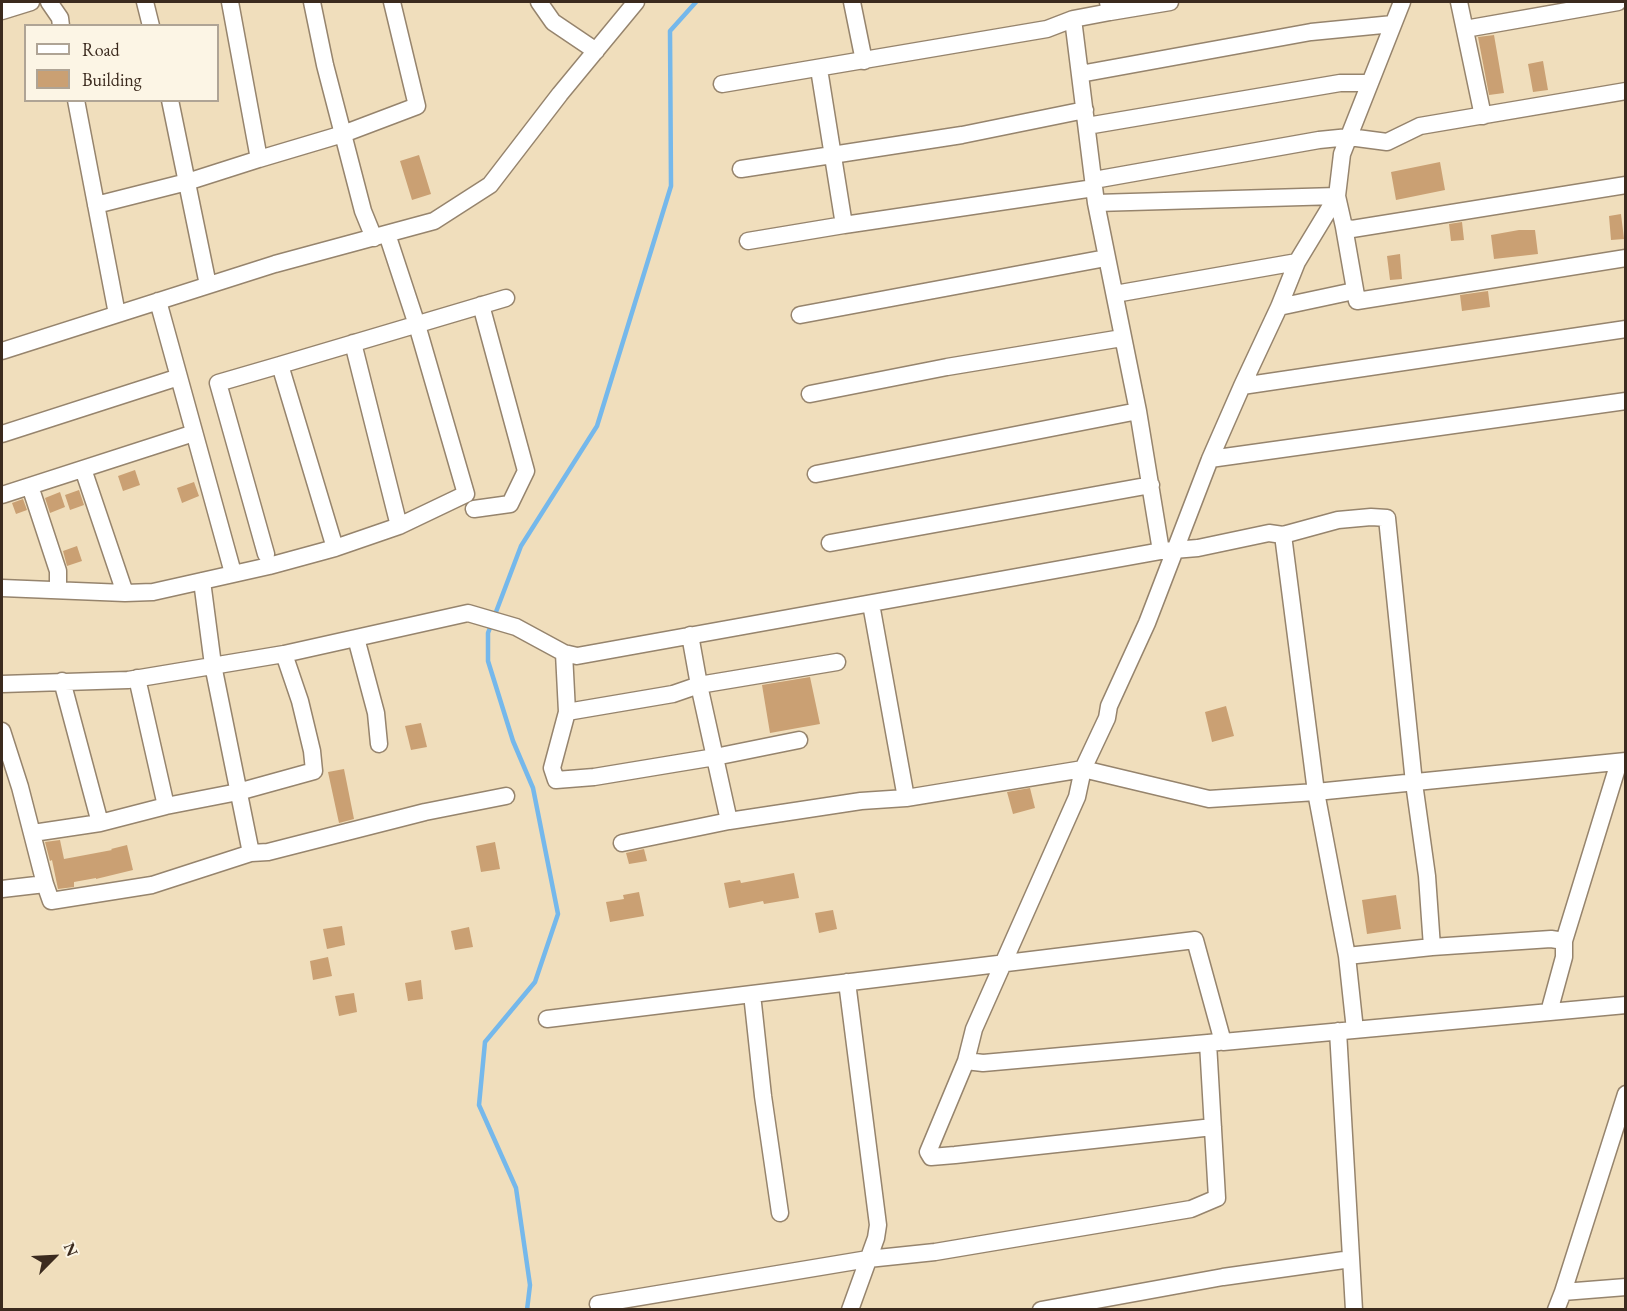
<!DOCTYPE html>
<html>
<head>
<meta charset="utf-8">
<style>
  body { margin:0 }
  #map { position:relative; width:1627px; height:1311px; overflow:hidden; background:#f0debc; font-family:"EB Garamond",serif }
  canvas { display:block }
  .frame { position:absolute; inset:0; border:3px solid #3b2a1e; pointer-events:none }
  .legend { position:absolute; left:24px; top:24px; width:195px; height:78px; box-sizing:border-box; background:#fcf5e5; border:2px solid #afa495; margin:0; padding:8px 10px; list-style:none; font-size:18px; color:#3b2a1e }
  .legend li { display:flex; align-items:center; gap:12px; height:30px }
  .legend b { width:30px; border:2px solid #afa495 }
  .north { position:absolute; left:24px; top:1227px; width:60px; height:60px; -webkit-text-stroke:4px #fcf5e5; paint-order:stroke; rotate:66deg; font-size:16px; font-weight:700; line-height:24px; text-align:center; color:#3b2a1e }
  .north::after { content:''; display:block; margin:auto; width:21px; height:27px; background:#3b2a1e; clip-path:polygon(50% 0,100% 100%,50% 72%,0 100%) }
</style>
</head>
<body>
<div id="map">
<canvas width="1627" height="1311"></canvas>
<div class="frame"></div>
<ul class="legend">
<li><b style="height:8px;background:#fff"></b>Road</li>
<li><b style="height:16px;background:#caa073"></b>Building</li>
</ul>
<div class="north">N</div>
</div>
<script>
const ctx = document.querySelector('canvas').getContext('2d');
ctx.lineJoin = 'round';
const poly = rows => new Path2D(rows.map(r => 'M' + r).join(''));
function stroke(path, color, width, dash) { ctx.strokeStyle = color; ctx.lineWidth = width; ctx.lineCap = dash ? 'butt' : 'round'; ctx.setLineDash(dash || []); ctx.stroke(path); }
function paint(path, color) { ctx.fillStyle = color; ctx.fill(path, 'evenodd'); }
stroke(poly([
  [527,1310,530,1285,516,1188,479,1105,485,1042,535,982,558,914,533,788,513,741,488,661,488,633,521,546,597,426,671,186,670,31,696,2]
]), '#75b8eb', 4.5);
paint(poly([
  [1494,35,1504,93,1489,95,1478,37],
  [1543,61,1548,90,1533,92,1528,64],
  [419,155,431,194,412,200,400,161],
  [1440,162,1445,190,1396,200,1391,172],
  [1621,214,1624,239,1611,240,1609,216],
  [1462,222,1464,240,1451,241,1449,224],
  [1519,230,1535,230,1538,254,1494,259,1491,235],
  [1400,254,1402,279,1390,280,1387,256],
  [1488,291,1490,307,1462,311,1460,295],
  [135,470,140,485,123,491,118,476],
  [194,482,199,496,182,503,177,488],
  [79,490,84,505,70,510,65,495],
  [60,492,65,507,50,513,45,498],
  [23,499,27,510,16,514,12,503],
  [77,546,82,561,67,566,63,551],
  [810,677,820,724,770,733,762,685],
  [1226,706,1234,736,1212,742,1205,712],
  [421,723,427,747,411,750,405,726],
  [344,769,354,819,339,823,328,772],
  [1030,788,1035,808,1013,814,1007,792],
  [60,840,64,859,112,850,111,849,127,845,133,870,96,879,96,878,74,882,74,887,58,889,52,860,50,861,45,842],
  [495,842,500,869,481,872,476,846],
  [644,849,647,861,629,864,626,853],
  [794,873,799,898,764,904,763,901,729,908,724,883,740,880,741,883],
  [639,892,644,916,610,922,606,902,624,899,623,895],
  [1396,895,1401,929,1367,934,1362,900],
  [833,910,837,929,819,933,815,913],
  [342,926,345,945,327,949,323,929],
  [469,927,473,947,455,950,451,931],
  [328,957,332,976,313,980,310,961],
  [421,980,423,999,408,1001,405,983],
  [354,993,357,1012,339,1016,335,996]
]), '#caa073');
const minor = poly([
  [49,2,60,18,61,26],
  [145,2,151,26],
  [230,2,259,159,343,134,417,106,392,2],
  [312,2,325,65,363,211,374,238],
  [539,2,553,22,596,51],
  [852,2,864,61],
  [1108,2,1110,12,1073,19,1096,203,1138,411,1161,551],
  [1402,2,1342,154,1337,196,1344,227,1352,229,1626,185],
  [1459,2,1483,116],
  [2,11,31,2],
  [1110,12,1170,2],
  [1465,29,1618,2],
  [1080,74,1311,32,1393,24],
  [722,84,1047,29,1073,19],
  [76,100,117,314],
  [170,100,208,285],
  [1087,126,1340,83,1370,83],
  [741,169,962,135,1085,110],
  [1094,180,1319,140,1349,137,1387,142,1420,126,1626,91],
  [1096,203,1337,196,1297,262,1279,307,1242,386,1210,459,1147,623,1109,706,1107,718,1083,769,1077,797,974,1029,966,1061,928,1152,931,1157,955,1155,1213,1127],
  [96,205,187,182,259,159],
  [844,225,1094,188],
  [1344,227,1357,301,1626,258],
  [748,241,844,225,819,69],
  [1115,294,1297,262],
  [158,301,233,573],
  [1279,307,1354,291],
  [800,315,1106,258],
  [353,343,399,526],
  [2,351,275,264,434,221,490,185,560,94,636,2],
  [1242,386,1626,329],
  [810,394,947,367,1122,338],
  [2,434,179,377],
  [1210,459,1626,401],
  [83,469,125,593,153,592,269,566,335,548,399,526,466,494,417,325,387,234],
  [816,474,1138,411],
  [30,486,58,571,58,590],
  [2,495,194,433],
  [474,509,510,504,526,471,481,305],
  [1283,535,1316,792,1347,956,1355,1030],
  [830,543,1151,485],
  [335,548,280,365,506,298],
  [266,554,218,383,280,365],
  [202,581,213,665,251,853],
  [2,588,125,593],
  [871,604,906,798],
  [356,638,376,713,379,744],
  [564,653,567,712,552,768,556,780,594,777,715,757,799,740],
  [137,678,166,806],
  [62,681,100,823],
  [2,684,128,680,284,654,468,613,516,627,564,653,577,656,1161,551,1198,548,1269,533,1283,535,1338,520,1371,517,1387,518,1414,783,1427,876,1432,947],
  [567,712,673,694,699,685,690,635],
  [2,731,20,787,45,884,51,901,152,885,251,853,268,852,425,812,506,796],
  [729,821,699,685,837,662],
  [33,833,100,823,166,806,238,792,314,771,312,751,300,701,284,654],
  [622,843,729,821,861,801,906,798,1083,769,1209,799,1316,792,1626,761],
  [2,889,45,884],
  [1347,956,1432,947,1551,939,1564,941],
  [847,982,878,1225,876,1238,850,1310],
  [752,994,763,1096,780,1213],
  [1549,1012,1564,957,1564,941,1619,762],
  [547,1019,1195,940,1223,1042,1626,1005],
  [1338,1031,1354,1310],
  [966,1061,983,1063,1219,1042],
  [1563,1292,1626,1287],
  [598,1304,868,1259,935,1252,1191,1209,1217,1198,1208,1043],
  [1041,1310,1223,1277,1351,1259],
  [1556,1310,1563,1292,1626,1094]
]);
stroke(minor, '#96846d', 19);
stroke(minor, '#fff', 16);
</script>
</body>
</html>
